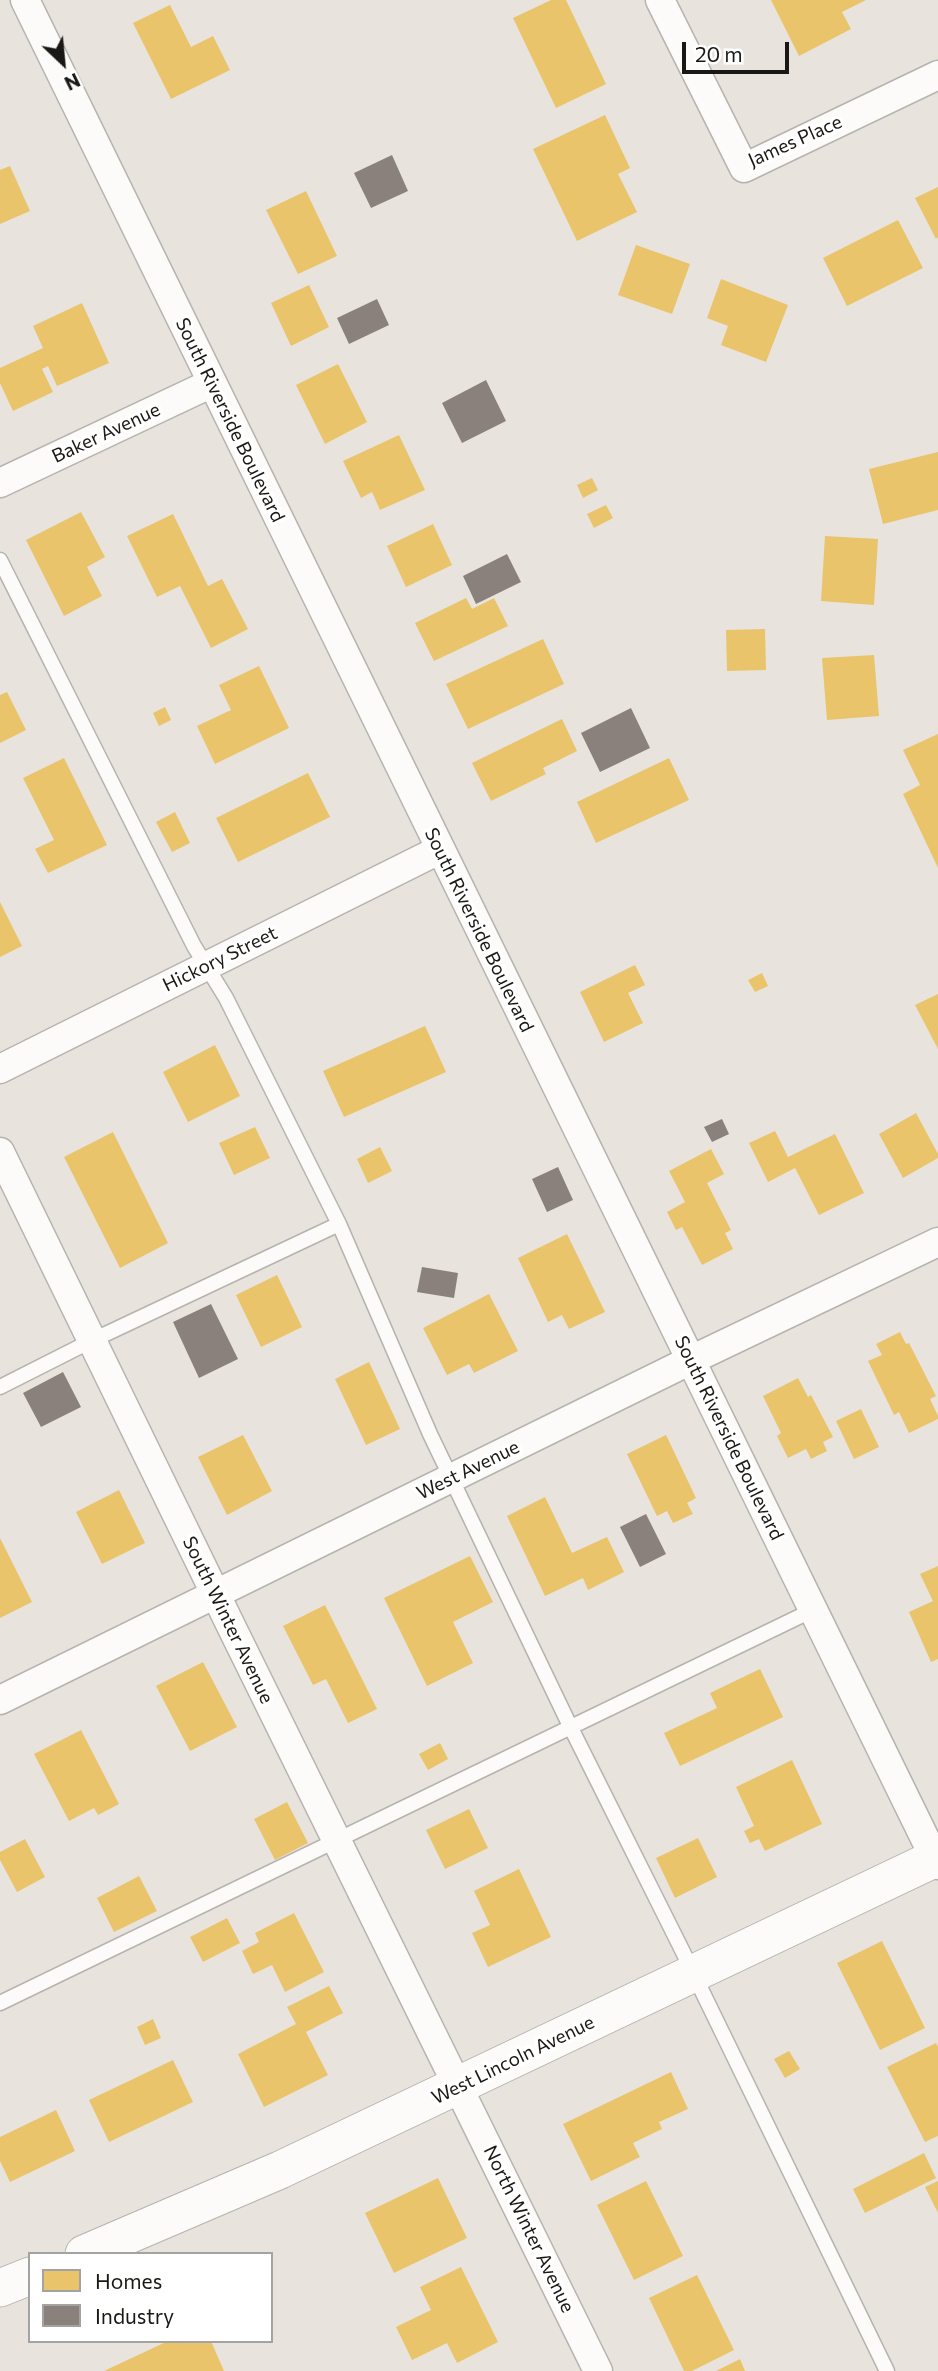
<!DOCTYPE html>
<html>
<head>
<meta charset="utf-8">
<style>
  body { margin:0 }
  #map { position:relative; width:938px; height:2371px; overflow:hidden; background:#e8e3dd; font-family:Commissioner,sans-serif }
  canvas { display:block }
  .legend { position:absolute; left:28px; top:2252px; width:245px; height:91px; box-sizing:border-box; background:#fff; border:2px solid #a3a3a1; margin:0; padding:9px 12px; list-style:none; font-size:21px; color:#1a1814 }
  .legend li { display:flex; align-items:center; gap:14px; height:35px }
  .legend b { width:35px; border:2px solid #a3a3a1 }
  .north { position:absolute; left:28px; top:28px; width:70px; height:70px; -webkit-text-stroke:5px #fff; paint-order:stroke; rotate:154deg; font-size:19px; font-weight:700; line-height:28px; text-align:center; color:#1a1814 }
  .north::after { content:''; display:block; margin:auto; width:24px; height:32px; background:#1a1814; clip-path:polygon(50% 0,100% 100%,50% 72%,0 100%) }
  .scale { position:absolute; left:682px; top:42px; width:107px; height:32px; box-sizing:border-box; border:4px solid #1a1814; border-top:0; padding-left:9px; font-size:21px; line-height:24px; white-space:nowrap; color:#1a1814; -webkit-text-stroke:5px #fff; paint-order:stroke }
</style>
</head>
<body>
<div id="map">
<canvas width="938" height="2371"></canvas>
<ul class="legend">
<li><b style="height:19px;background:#e9c46a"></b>Homes</li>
<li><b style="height:19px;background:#8a817c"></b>Industry</li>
</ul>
<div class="north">N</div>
<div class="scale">20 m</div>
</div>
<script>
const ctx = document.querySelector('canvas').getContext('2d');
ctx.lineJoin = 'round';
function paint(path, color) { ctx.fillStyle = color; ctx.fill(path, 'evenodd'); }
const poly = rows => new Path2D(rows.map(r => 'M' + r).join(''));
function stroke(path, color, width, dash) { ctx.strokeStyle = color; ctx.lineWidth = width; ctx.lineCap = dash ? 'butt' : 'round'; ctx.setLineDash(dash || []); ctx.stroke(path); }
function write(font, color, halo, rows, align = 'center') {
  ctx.font = font + ' Commissioner,sans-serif'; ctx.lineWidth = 7; ctx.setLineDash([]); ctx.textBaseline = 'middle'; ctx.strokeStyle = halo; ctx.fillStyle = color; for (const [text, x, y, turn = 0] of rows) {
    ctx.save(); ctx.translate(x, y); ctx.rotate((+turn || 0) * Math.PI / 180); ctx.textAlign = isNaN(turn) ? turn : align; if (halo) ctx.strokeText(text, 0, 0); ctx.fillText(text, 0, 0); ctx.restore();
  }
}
paint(poly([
  [551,0,566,0,606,84,556,108,513,18],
  [771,0,866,0,842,12,851,29,799,56],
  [170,5,191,47,213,36,230,70,171,99,133,23],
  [605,115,630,168,618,174,637,212,577,241,533,149],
  [10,166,30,211,0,224,0,170],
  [938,187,938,237,936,239,915,198],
  [306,191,337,256,298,274,266,210],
  [898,220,923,268,847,306,823,258],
  [636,245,690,264,672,314,618,295],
  [721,279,788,305,766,362,721,345,728,326,707,318],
  [309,285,329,327,291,346,271,303],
  [82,303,109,363,57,386,48,366,42,369,53,392,13,411,0,383,0,368,43,348,33,326],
  [338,364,367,422,325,444,296,385],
  [399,435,425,490,380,510,372,492,361,498,343,461],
  [938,452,938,510,883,524,869,469],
  [592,478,598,490,583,498,577,485],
  [606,505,613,518,594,528,587,514],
  [81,512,105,557,87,567,102,596,64,616,26,540],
  [173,514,208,586,222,579,248,629,211,648,180,586,157,597,127,536],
  [433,524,452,565,406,587,387,546],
  [825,536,878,539,874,605,821,601],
  [466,598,472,609,494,598,508,626,434,661,415,623],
  [765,629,766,670,727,671,726,630],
  [543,639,564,684,468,729,446,684],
  [874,655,879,716,827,720,822,658],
  [259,666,289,728,215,764,197,726,231,710,219,685],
  [7,692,26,730,0,743,0,695],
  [165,707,171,720,159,726,153,713],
  [562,719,577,751,543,768,546,774,491,801,472,763],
  [938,734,938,868,903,794,920,785,903,750],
  [64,758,107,845,48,873,35,849,54,840,23,778],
  [669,758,689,800,596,843,577,802],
  [308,773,330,817,238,862,216,818],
  [175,812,190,843,172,852,156,822],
  [0,902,22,946,0,957],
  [635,965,645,985,628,993,643,1023,604,1042,580,992],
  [762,973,768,986,755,992,748,980],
  [938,994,938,1049,915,1005],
  [425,1026,446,1072,344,1117,323,1071],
  [215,1045,240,1096,188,1122,163,1072],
  [916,1113,938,1154,938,1158,903,1178,879,1134],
  [255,1127,270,1158,234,1175,219,1143],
  [775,1131,788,1157,835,1134,864,1193,819,1215,795,1168,768,1182,749,1143],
  [113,1132,168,1243,120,1268,64,1157],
  [380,1147,392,1171,368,1183,357,1159],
  [711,1149,724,1174,707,1183,731,1230,725,1233,733,1249,702,1265,682,1227,676,1230,667,1212,685,1202,669,1171],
  [567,1234,605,1312,569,1329,562,1315,548,1322,518,1258],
  [277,1275,302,1327,261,1347,236,1295],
  [489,1294,518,1351,474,1373,469,1364,447,1375,423,1328],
  [900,1332,906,1344,909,1343,936,1396,930,1399,938,1416,938,1419,909,1433,899,1412,894,1415,868,1361,882,1355,876,1344],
  [369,1362,400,1429,366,1445,335,1379],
  [798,1378,808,1397,811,1395,833,1437,823,1442,827,1451,811,1459,806,1449,788,1458,777,1436,781,1433,763,1396],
  [861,1409,879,1447,854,1459,836,1421],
  [243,1435,272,1491,227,1515,198,1457],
  [666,1435,696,1498,687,1503,693,1514,673,1523,667,1511,657,1516,627,1454],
  [119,1490,145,1543,102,1564,76,1512],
  [545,1497,572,1553,607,1537,624,1572,588,1590,583,1578,545,1596,507,1516],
  [0,1538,32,1602,0,1618],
  [470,1556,493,1602,453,1622,473,1663,427,1686,384,1598],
  [938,1566,938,1659,931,1662,909,1612,933,1601,920,1574],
  [325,1605,377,1709,348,1723,326,1679,313,1685,283,1626],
  [203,1662,237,1727,190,1751,156,1686],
  [760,1669,783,1717,680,1766,664,1733,717,1708,710,1693],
  [81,1730,119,1804,98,1815,94,1808,69,1821,34,1754],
  [440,1743,448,1759,428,1770,419,1754],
  [792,1760,822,1824,765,1851,759,1839,750,1843,744,1831,754,1826,736,1787],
  [287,1802,308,1843,275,1860,254,1819],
  [469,1809,488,1848,445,1869,426,1830],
  [698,1838,717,1877,675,1898,656,1858],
  [25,1839,45,1877,17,1892,0,1860,0,1852],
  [519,1869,551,1937,488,1967,472,1933,490,1925,474,1891],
  [139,1876,157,1911,114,1932,97,1898],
  [294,1913,324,1972,285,1992,272,1965,253,1974,242,1951,259,1942,255,1933],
  [227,1918,240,1943,203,1962,190,1937],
  [882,1941,925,2028,880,2050,837,1963],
  [329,1986,343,2013,306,2032,328,2075,264,2107,238,2054,296,2024,287,2007],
  [153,2019,161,2038,145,2045,137,2027],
  [936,2043,938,2047,938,2136,925,2142,887,2067],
  [789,2051,800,2069,785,2078,774,2059],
  [173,2060,193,2102,109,2142,89,2100],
  [671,2072,688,2109,659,2122,662,2129,633,2143,640,2157,591,2181,563,2124],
  [56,2110,75,2151,10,2182,0,2161,0,2137],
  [924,2153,936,2178,865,2213,853,2189],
  [438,2178,467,2238,394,2273,365,2213],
  [646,2181,683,2256,634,2280,597,2205],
  [938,2181,938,2213,925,2187],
  [461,2267,498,2342,457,2363,447,2343,412,2360,396,2327,431,2310,420,2287],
  [697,2275,734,2350,692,2371,684,2371,649,2298],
  [168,2341,211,2341,224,2371,104,2371],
  [740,2359,745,2371,716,2371]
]), '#e9c46a');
paint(poly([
  [392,155,408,191,371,208,354,173],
  [377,299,389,325,349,344,337,318],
  [486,380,506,421,462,443,442,403],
  [507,554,521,582,476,604,463,576],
  [631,708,650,748,600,772,581,733],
  [722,1119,729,1134,712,1142,704,1127],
  [558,1167,573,1200,547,1212,532,1179],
  [422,1267,458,1273,454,1298,417,1292],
  [211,1304,238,1359,199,1378,173,1322],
  [63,1372,81,1407,41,1427,23,1393],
  [646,1514,666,1554,640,1567,620,1527]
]), '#8a817c');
const service = poly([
  [0,560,194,946,226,998,339,1224,430,1434,570,1726,681,1948,887,2371],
  [0,1387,93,1340,339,1224],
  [0,2003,813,1610]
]);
const minor = poly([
  [25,0,938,1865],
  [660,0,744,168,938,75],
  [0,483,212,383],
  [0,1069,439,850],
  [0,1152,233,1630,598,2371],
  [0,1700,691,1360,938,1242]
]);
const tertiary = poly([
  [84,2254,280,2170,938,1857],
  [0,2288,30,2276]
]);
stroke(service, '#b6b3ae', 17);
stroke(minor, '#b6b3ae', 31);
stroke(tertiary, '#b6b3ae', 39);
stroke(service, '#fcfbfa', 14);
stroke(minor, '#fcfbfa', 28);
stroke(tertiary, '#fcfbfa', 37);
write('19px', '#1a1814', '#fff', [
  ["James Place",795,141,-24],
  ["South Riverside Boulevard",230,420,64],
  ["Baker Avenue",106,433,-25],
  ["South Riverside Boulevard",479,930,64],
  ["Hickory Street",220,959,-26],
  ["South Riverside Boulevard",729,1438,64],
  ["West Avenue",468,1470,-26],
  ["South Winter Avenue",228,1620,64],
  ["West Lincoln Avenue",513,2060,-26],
  ["North Winter Avenue",529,2229,64]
]);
</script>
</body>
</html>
